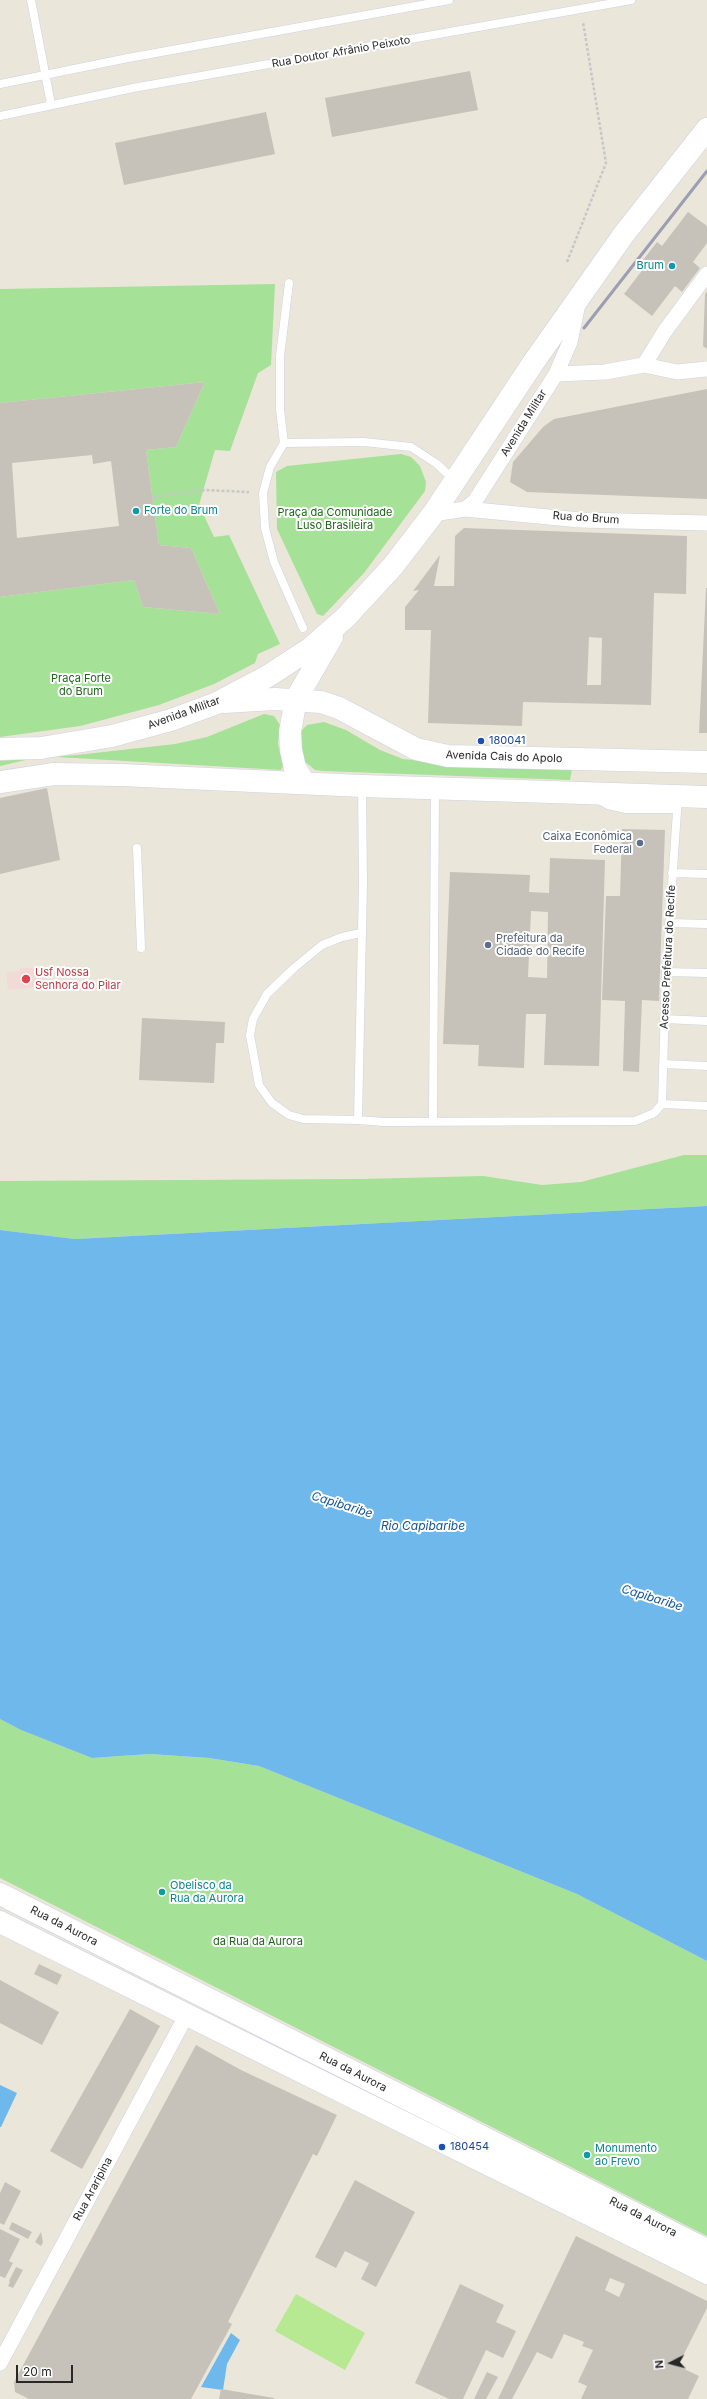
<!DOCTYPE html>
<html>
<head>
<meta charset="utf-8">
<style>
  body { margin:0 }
  #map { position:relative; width:707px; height:2399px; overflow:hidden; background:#ebe6da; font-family:Inter,sans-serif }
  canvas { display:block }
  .north { position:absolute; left:651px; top:2343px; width:40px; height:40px; -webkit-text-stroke:3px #fff; paint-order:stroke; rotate:264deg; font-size:11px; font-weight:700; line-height:16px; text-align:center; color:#282828 }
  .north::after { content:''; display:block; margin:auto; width:14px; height:18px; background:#282828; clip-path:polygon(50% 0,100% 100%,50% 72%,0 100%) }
  .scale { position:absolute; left:16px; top:2365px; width:57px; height:18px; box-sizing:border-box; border:2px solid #282828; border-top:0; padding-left:5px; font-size:12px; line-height:14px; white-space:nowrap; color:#282828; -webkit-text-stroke:3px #fff; paint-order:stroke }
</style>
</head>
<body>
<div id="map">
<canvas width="707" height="2399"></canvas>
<div class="north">N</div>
<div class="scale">20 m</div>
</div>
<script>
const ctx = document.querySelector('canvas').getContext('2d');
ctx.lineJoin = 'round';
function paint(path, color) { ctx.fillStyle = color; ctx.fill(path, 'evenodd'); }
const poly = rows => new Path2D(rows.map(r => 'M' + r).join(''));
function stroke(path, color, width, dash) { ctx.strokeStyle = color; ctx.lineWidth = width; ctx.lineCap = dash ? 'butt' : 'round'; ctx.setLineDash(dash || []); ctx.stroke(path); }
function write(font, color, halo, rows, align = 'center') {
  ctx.font = font + ' Inter,sans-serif'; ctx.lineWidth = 4; ctx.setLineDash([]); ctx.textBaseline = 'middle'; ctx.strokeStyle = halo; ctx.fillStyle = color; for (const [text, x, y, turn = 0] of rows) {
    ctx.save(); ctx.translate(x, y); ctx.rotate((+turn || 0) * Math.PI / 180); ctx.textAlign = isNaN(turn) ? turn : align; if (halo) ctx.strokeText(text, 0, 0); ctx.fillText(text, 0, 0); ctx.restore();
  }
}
paint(poly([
  [40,966,44,966,47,986,8,990,6,973,20,971,20,968,40,968]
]), '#f2dad7');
paint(poly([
  [275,284,271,365,258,373,230,451,215,450,199,505,214,537,229,535,280,644,258,654,255,663,214,684,159,705,80,726,0,737,0,597,134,580,143,607,220,614,191,548,159,545,146,450,176,447,205,382,0,403,0,289],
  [401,454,411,457,420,466,426,482,425,491,364,573,323,616,317,614,277,529,276,472,287,466],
  [264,714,274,716,280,725,278,744,283,766,281,770,57,757,30,759,0,766,0,761,77,755,175,744,207,737],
  [324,722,346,730,380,750,403,759,464,766,572,769,570,780,322,771,315,770,304,761,300,754,301,731,307,725],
  [684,1155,707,1155,707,1206,75,1239,0,1230,0,1181,361,1179,483,1176,542,1185,581,1182],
  [0,1719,21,1730,92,1758,150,1754,209,1758,259,1766,577,1894,707,1961,707,2236,0,1878]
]), '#a5e197');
paint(poly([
  [296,2294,365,2333,345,2370,275,2331]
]), '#b7e892');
paint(poly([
  [707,1206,707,1961,577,1894,259,1766,209,1758,150,1754,92,1758,21,1730,0,1719,0,1230,75,1239],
  [0,2085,17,2093,1,2127,0,2127],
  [231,2333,240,2340,227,2364,223,2390,201,2387]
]), '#6eb8ec');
paint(poly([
  [470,71,478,110,332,137,325,98],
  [266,112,275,154,124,185,115,143],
  [688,212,707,226,707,243,693,262,700,268,682,292,675,286,652,316,624,294,647,264,643,260,657,242,662,246],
  [707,291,707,349,703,346,705,294],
  [205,382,176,447,146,450,159,545,191,548,220,614,143,607,134,580,0,597,0,403],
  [92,455,93,464,111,461,119,526,17,538,12,463],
  [707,389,707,499,527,492,510,482,513,462,543,427,554,419],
  [464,528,687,536,686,594,654,593,651,705,523,702,522,726,428,723,431,630,405,630,405,607,419,590,413,591,440,555,434,586,454,586,455,536],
  [589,637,602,638,601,685,587,685],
  [706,588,707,588,707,733,699,733],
  [47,788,60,860,0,874,0,798],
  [622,829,665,830,659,1001,642,1000,639,1072,623,1071,625,1001,602,1000,606,896,620,896],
  [550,858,605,860,599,1066,544,1065,546,1014,526,1014,524,1068,478,1066,479,1045,443,1044,450,872,530,875,529,892,549,893],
  [531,911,548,912,547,978,528,977],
  [142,1018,225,1022,224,1043,216,1043,214,1083,139,1080],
  [39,1964,62,1975,57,1985,34,1974],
  [0,1980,59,2012,42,2045,0,2023],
  [130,2009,160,2026,82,2169,50,2151],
  [196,2045,241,2070,337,2115,317,2156,313,2154,228,2322,232,2324,191,2399,29,2399,15,2392,14,2382],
  [355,2180,415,2212,376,2287,361,2279,369,2263,345,2251,336,2268,315,2257],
  [5,2182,21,2191,4,2225,0,2223,0,2193],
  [12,2222,32,2232,28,2239,9,2229],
  [0,2229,20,2239,9,2261,13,2263,5,2278,0,2276],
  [41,2232,43,2242,41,2246,35,2242],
  [576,2236,707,2301,707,2308,678,2366,699,2376,688,2399,581,2399,587,2386,578,2382,593,2350,582,2346,584,2342,564,2334,552,2359,537,2352,512,2399,498,2399],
  [610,2278,625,2284,619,2297,605,2290],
  [16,2267,23,2270,13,2288,8,2286,10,2282,9,2281],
  [460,2284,504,2305,496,2322,516,2331,503,2358,486,2350,463,2399,449,2399,415,2383],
  [487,2372,498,2377,486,2399,474,2399],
  [221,2389,274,2398,274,2399,219,2399]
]), '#c6c2ba');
const lane = poly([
  [31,0,51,104],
  [0,84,128,58,449,0],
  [0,116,133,88,631,0],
  [289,283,280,356,280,410,284,443,270,467,263,493,265,528,274,562,303,628],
  [284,443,364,442,411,447,437,464,454,480],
  [362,787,363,884,358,1120,384,1122,635,1121,654,1113,662,1104,666,972,678,797],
  [599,800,608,805,626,809,677,809],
  [137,848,141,948],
  [672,873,707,874],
  [669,923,707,924],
  [666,972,707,973],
  [664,1019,707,1021],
  [663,1064,707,1066],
  [662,1104,707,1106],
  [358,1120,303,1119,289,1115,272,1103,259,1085,250,1035,253,1019,267,994,294,968,322,945,342,937,361,933],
  [433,1121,435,790]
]);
const street = poly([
  [644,365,665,331,707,274],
  [556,374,605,372,644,365,677,372,707,369],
  [465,509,475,501,556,374,570,342,578,304],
  [433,514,465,509,580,520,707,523],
  [0,2363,186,2016]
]);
const secondary = poly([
  [224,702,275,699,321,702,339,708,416,749,448,756,707,762],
  [0,749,41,748,112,736,171,720,217,703,268,676,311,648,346,617,393,566,433,514,533,363,624,234,707,129],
  [0,782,54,774,121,775,362,786,707,797],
  [304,782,295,768,291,750,290,732,296,699,332,637],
  [0,1894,707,2250],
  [0,1922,707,2273]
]);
stroke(lane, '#cfd0e1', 9);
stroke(street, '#cfd0e1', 16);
stroke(secondary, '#cfd0e1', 23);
stroke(poly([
  [567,262,606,163,583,22],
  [152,497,205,490,249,492]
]), '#c7c7c7', 2.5, [3, 2]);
stroke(lane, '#fff', 8);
stroke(street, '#fff', 15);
stroke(secondary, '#fff', 22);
stroke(poly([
  [584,328,707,171]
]), '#9d9db3', 3);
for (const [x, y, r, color] of [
  [672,266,4,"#0f9aa8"],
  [136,511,4,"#0f9aa8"],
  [481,741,4,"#1a4fb4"],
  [640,843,4,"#5c6f8a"],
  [488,945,4,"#5c6f8a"],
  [26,979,5,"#e0444e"],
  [162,1892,4,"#0f9aa8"],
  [442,2147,4,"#1a4fb4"],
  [587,2155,4,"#0f9aa8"]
]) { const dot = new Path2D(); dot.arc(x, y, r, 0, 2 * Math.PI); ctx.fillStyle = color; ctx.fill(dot); stroke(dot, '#fff', 1.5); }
write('11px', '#282828', '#fff', [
  ["Rua Doutor Afrânio Peixoto",341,52,-10],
  ["Avenida Militar",524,423,-58],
  ["Rua do Brum",586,518,4],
  ["Avenida Militar",184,713,-20],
  ["Avenida Cais do Apolo",504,757,2],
  ["Acesso Prefeitura do Recife",668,957,-87],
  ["Rua da Aurora",64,1926,27],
  ["Rua da Aurora",353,2072,27],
  ["Rua Araripina",93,2189,-62],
  ["Rua da Aurora",643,2217,27]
]);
write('11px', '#0d838f', '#fff', [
  ["Brum",664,266,"right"],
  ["Forte do Brum",144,511],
  ["Obelisco da",170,1886],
  ["Rua da Aurora",170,1899],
  ["Monumento",595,2149],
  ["ao Frevo",595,2162]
], 'left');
write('11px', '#1f631a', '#fff', [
  ["Praça da Comunidade",335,513],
  ["Luso Brasileira",335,526],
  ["Praça Forte",81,679],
  ["do Brum",81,692],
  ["da Rua da Aurora",258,1942]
]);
write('11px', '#164399', '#fff', [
  ["180041",489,741],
  ["180454",450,2147]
], 'left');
write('11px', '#4e5e75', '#fff', [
  ["Caixa Econômica",632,837],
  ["Federal",632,850],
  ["Prefeitura da",496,939,"left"],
  ["Cidade do Recife",496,952,"left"]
], 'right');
write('11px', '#be3a42', '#fff', [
  ["Usf Nossa",35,973],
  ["Senhora do Pilar",35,986]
], 'left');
write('italic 12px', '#0f5496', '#fff', [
  ["Capibaribe",342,1505,17],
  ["Rio Capibaribe",423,1526],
  ["Capibaribe",652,1598,17]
]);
</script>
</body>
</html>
